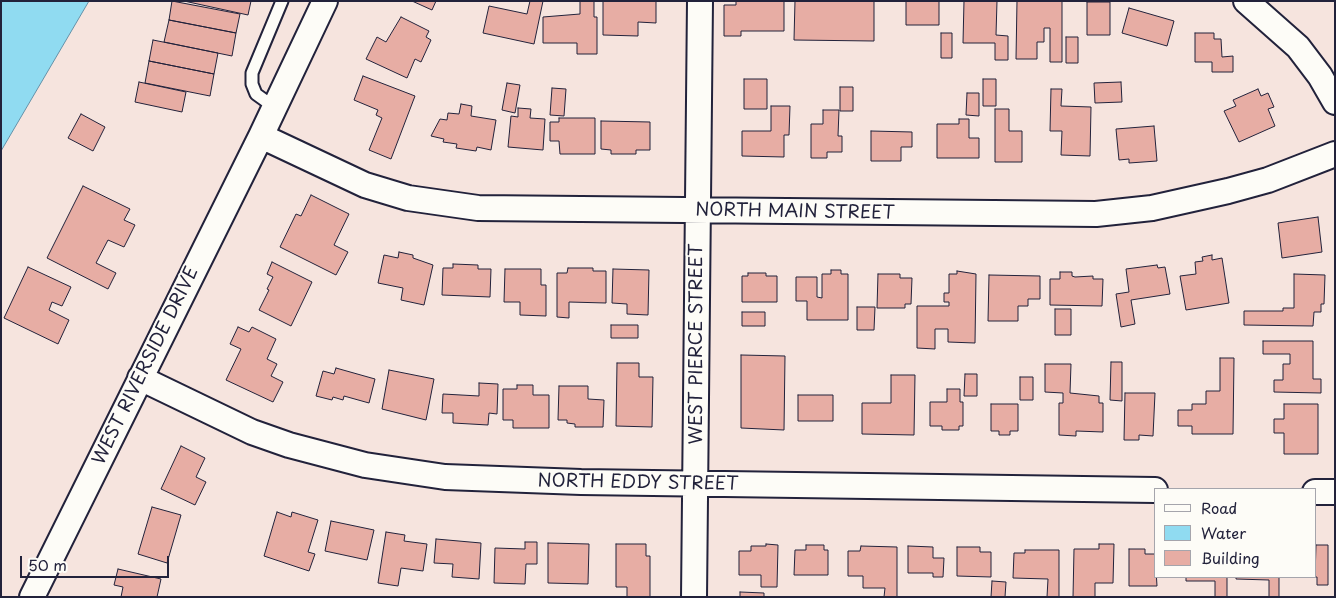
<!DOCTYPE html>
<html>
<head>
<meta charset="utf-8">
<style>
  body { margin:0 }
  #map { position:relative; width:1336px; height:598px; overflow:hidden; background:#f6e4de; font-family:"Playpen Sans",sans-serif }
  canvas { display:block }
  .frame { position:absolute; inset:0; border:2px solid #22223b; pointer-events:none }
  .legend { position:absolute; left:1154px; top:488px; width:162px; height:90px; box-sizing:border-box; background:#fdfcf7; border:1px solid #a5a5ac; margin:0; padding:6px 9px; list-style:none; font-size:15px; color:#22223b }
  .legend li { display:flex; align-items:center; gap:10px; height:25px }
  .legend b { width:25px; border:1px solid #a5a5ac }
  .scale { position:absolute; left:20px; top:556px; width:149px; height:22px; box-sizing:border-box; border:2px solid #22223b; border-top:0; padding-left:6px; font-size:15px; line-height:18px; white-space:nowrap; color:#22223b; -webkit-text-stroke:4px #fdfcf7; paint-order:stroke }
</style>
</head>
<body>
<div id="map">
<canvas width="1336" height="598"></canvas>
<div class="frame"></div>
<ul class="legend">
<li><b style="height:6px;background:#fdfcf7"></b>Road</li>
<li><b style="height:14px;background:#90dbf1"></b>Water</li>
<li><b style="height:14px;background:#e7ada4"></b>Building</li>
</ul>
<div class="scale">50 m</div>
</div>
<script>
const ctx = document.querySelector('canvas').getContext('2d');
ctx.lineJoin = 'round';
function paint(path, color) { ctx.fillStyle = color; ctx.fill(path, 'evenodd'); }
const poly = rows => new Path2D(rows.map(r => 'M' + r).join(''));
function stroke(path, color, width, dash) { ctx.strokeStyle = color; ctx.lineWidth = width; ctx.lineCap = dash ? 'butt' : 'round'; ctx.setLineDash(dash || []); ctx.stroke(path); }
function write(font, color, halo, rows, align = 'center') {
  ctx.font = font + ' "Playpen Sans",sans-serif'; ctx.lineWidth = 4; ctx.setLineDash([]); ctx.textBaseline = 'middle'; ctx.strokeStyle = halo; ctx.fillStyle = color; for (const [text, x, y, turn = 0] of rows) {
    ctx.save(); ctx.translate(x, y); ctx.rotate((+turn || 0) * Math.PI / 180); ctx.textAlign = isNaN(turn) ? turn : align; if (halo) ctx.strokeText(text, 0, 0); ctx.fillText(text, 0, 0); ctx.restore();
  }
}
const water = poly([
  [1,1,89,1,1,151,1,1]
]);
paint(water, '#90dbf1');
stroke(water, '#6491a8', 1);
const building = poly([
  [172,1,240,14,236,33,169,20,172,1],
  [184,1,251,1,248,15,184,1],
  [412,1,436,1,432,10,412,1],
  [530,1,543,1,534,44,483,33,489,6,527,14,530,1],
  [580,1,594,1,594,17,597,17,597,54,577,54,577,43,543,43,543,17,580,14,580,1],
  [603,1,656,1,656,23,638,22,638,36,603,35,603,1],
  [736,1,784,1,784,31,741,31,741,36,724,36,724,5,736,5,736,1],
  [795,1,874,1,874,41,794,40,795,1],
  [906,1,939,1,939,25,906,25,906,1],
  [964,1,997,1,996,35,1008,36,1008,60,995,60,995,43,963,43,964,1],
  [1017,1,1062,1,1062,62,1050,62,1050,28,1044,28,1044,42,1037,42,1037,59,1016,59,1017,1],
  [1087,2,1110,2,1110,35,1087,35,1087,2],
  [1129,8,1174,21,1167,46,1122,33,1129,8],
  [401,17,429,31,426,37,431,40,421,62,415,59,407,78,366,59,377,37,386,42,401,17],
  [169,20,236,33,232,56,164,42,169,20],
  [941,33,952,33,952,58,941,58,941,33],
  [1195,33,1214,33,1214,39,1221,39,1222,57,1233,56,1233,72,1212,72,1212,62,1195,62,1195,33],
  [1066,37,1078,37,1078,63,1066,63,1066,37],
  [153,40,218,53,214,74,149,61,153,40],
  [149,61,214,74,210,96,145,83,149,61],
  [363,76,415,96,391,159,369,150,382,118,376,115,378,110,354,100,363,76],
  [744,79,767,79,767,109,744,109,744,79],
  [983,79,996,79,996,106,983,106,983,79],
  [139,82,186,92,182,112,135,102,139,82],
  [1121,82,1122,102,1095,103,1094,83,1121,82],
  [507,83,520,85,515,113,502,110,507,83],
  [840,87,853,87,853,111,840,111,840,87],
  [552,88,566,89,564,116,550,115,552,88],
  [1051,89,1062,89,1061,106,1091,107,1090,156,1061,155,1062,131,1050,131,1051,89],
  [1258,89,1261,96,1268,93,1274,107,1268,109,1275,126,1239,142,1224,111,1236,106,1233,100,1258,89],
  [967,93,979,93,979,116,966,115,967,93],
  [461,104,472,106,471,116,496,120,491,150,477,147,476,151,456,148,457,144,443,142,444,139,431,136,440,119,447,120,448,113,459,114,461,104],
  [771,106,790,106,789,135,784,135,784,157,742,156,742,131,771,131,771,106],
  [518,108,531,109,530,118,545,119,543,150,508,147,511,116,518,117,518,108],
  [995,109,1009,109,1009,131,1022,131,1022,162,995,162,995,109],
  [823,110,839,110,838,136,842,136,842,152,827,152,827,158,811,158,811,124,823,124,823,110],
  [81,114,105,127,93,151,68,138,81,114],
  [559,118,595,118,595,154,560,154,559,141,550,141,550,122,559,122,559,118],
  [959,119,969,119,969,138,979,138,979,158,937,158,937,124,959,124,959,119],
  [601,121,650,122,650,150,636,150,636,154,611,154,611,150,601,149,601,121],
  [1154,126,1157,161,1129,163,1129,159,1119,160,1116,129,1154,126],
  [871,131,912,132,912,147,901,147,901,161,871,161,871,131],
  [83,186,130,209,124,220,135,225,124,247,108,240,96,263,116,273,108,289,47,258,83,186],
  [311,195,349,214,334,245,348,252,336,275,280,247,296,214,301,216,311,195],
  [1318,217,1322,252,1282,258,1278,223,1318,217],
  [399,252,413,255,413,258,433,265,424,305,401,300,403,288,378,283,384,255,398,258,399,252],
  [1212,255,1212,260,1222,258,1229,303,1186,310,1180,276,1196,274,1195,262,1203,261,1202,257,1212,255],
  [272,262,312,282,291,326,259,310,269,290,267,289,273,277,267,274,272,262],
  [453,264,478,265,478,269,491,269,490,297,442,295,443,268,453,268,453,264],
  [1157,265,1158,268,1165,267,1170,294,1131,300,1135,324,1121,327,1116,294,1129,292,1126,269,1157,265],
  [28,267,71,287,62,306,52,302,49,310,69,320,58,344,4,318,28,267],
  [568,268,593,268,593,271,606,271,606,303,569,302,569,318,557,317,557,273,567,273,568,268],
  [505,269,541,269,541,285,546,285,546,316,520,315,520,302,504,302,505,269],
  [613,269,649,270,648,315,627,314,627,304,612,303,613,269],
  [831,270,841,270,841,274,848,274,848,320,807,320,807,301,796,301,796,277,817,277,817,297,822,298,822,274,831,274,831,270],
  [957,271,976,274,975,343,948,342,948,329,935,329,935,349,917,348,917,306,949,306,949,302,944,302,944,293,949,293,949,274,957,274,957,271],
  [1060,272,1072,272,1072,276,1075,277,1093,276,1093,279,1103,279,1102,306,1050,305,1050,279,1060,279,1060,272],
  [748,273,766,273,766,276,777,276,777,302,742,302,742,276,748,276,748,273],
  [878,274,900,274,900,278,912,278,911,304,905,304,905,308,877,308,878,274],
  [1294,274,1325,275,1324,304,1321,304,1321,312,1314,312,1313,326,1244,325,1244,311,1283,311,1283,308,1294,308,1294,274],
  [989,275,1040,276,1040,299,1028,299,1028,306,1018,306,1018,321,988,321,989,275],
  [857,307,875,307,874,330,857,330,857,307],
  [1055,309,1071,309,1071,335,1055,335,1055,309],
  [742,312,765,312,765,326,742,326,742,312],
  [611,325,638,325,638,338,611,338,611,325],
  [238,327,249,332,252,327,276,339,267,359,277,364,271,376,283,382,273,402,226,380,241,349,230,344,238,327],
  [1263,341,1313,341,1313,379,1321,379,1321,393,1274,392,1274,380,1283,380,1283,364,1290,364,1290,354,1263,354,1263,341],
  [741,355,785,356,784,430,741,428,741,355],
  [1220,358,1234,358,1233,434,1192,434,1192,426,1178,426,1178,410,1192,410,1192,404,1206,404,1206,391,1220,391,1220,358],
  [1111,362,1122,362,1122,401,1110,400,1111,362],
  [617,363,639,363,639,377,653,377,652,427,616,426,617,363],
  [1045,364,1071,364,1070,393,1099,396,1099,403,1103,403,1103,432,1076,431,1076,436,1059,435,1059,403,1063,403,1063,393,1045,392,1045,364],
  [336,368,375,379,369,403,344,396,343,400,333,397,332,400,316,396,323,371,334,374,336,368],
  [389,370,434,379,426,420,382,409,389,370],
  [965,374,977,374,977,396,964,396,965,374],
  [891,375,915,375,914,435,862,434,862,403,891,403,891,375],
  [1020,377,1033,377,1033,400,1020,400,1020,377],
  [479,383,498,384,497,414,489,413,488,425,453,423,453,413,442,413,443,394,479,396,479,383],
  [517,385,533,385,533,395,549,395,549,428,513,428,513,420,503,420,503,389,517,389,517,385],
  [559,386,588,386,588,399,604,400,603,427,575,427,575,424,567,423,567,420,558,420,559,386],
  [947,389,960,389,960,402,963,402,963,426,959,426,959,430,942,430,942,426,930,426,930,402,947,402,947,389],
  [1125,393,1155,393,1153,436,1139,435,1139,440,1124,440,1125,393],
  [798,395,833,395,833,421,798,421,798,395],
  [991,404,1018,404,1018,431,1010,431,1010,435,999,435,999,431,991,431,991,404],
  [1284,404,1318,404,1318,454,1284,454,1284,433,1274,433,1274,419,1284,419,1284,404],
  [181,446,205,458,196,477,206,482,195,505,161,489,181,446],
  [152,507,181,515,167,563,138,554,152,507],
  [277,512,291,517,292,512,318,520,308,552,315,554,309,571,264,556,277,512],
  [331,521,374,530,367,560,325,551,331,521],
  [386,532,405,535,404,541,427,544,423,571,401,568,398,586,378,583,386,532],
  [436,539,481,543,479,579,452,577,453,564,434,563,436,539],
  [525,542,537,542,537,564,526,564,525,584,494,583,495,548,525,549,525,542],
  [548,543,589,544,588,584,548,583,548,543],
  [616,544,646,544,646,556,650,556,650,597,627,597,627,587,616,587,616,544],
  [766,544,778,545,777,587,761,587,761,575,739,575,739,551,751,551,751,546,766,546,766,544],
  [1099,544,1114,544,1113,583,1095,583,1095,597,1073,597,1074,549,1099,549,1099,544],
  [806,545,824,545,824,550,828,550,828,575,794,575,795,550,806,550,806,545],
  [1316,545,1328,545,1328,585,1317,585,1317,577,1293,577,1315,577,1316,545],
  [861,546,897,547,897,597,884,597,885,588,863,588,863,576,848,576,848,551,860,551,861,546],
  [908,546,933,547,933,558,944,558,943,577,933,577,933,573,908,573,908,546],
  [957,547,980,547,980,552,991,552,991,577,957,576,957,547],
  [1129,549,1145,549,1145,554,1155,554,1157,586,1129,586,1129,549],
  [1025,550,1059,550,1059,597,1047,597,1048,579,1013,578,1014,553,1025,553,1025,550],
  [118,569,161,579,157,597,121,597,123,587,114,585,118,569],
  [1186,577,1227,577,1227,597,1215,597,1215,581,1186,581,1186,577],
  [1236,577,1279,577,1279,597,1269,597,1269,580,1236,579,1236,577],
  [992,581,1006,582,1005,597,991,597,992,581],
  [740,592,764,593,764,597,740,597,740,592]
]);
paint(building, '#e7ada4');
stroke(building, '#22223b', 1);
const service = poly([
  [274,107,256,94,252,84,252,73,282,1]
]);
const minor = poly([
  [1246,1,1298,47,1320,76,1335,102],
  [261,136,365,185,408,198,478,208,1096,214,1152,208,1228,191,1268,180,1335,154],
  [140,378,252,432,289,445,365,465,445,477,581,482,1155,490],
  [1315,492,1335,492],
  [32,597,261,136,325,1],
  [694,597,700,1]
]);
stroke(service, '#22223b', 15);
stroke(minor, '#22223b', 28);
stroke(service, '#fdfcf7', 11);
stroke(minor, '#fdfcf7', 24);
write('18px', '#22223b', '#fdfcf7', [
  ["NORTH MAIN STREET",795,212,1],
  ["WEST PIERCE STREET",697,344,-90],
  ["WEST RIVERSIDE DRIVE",146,366,-64],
  ["NORTH EDDY STREET",638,483,1]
]);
</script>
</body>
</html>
